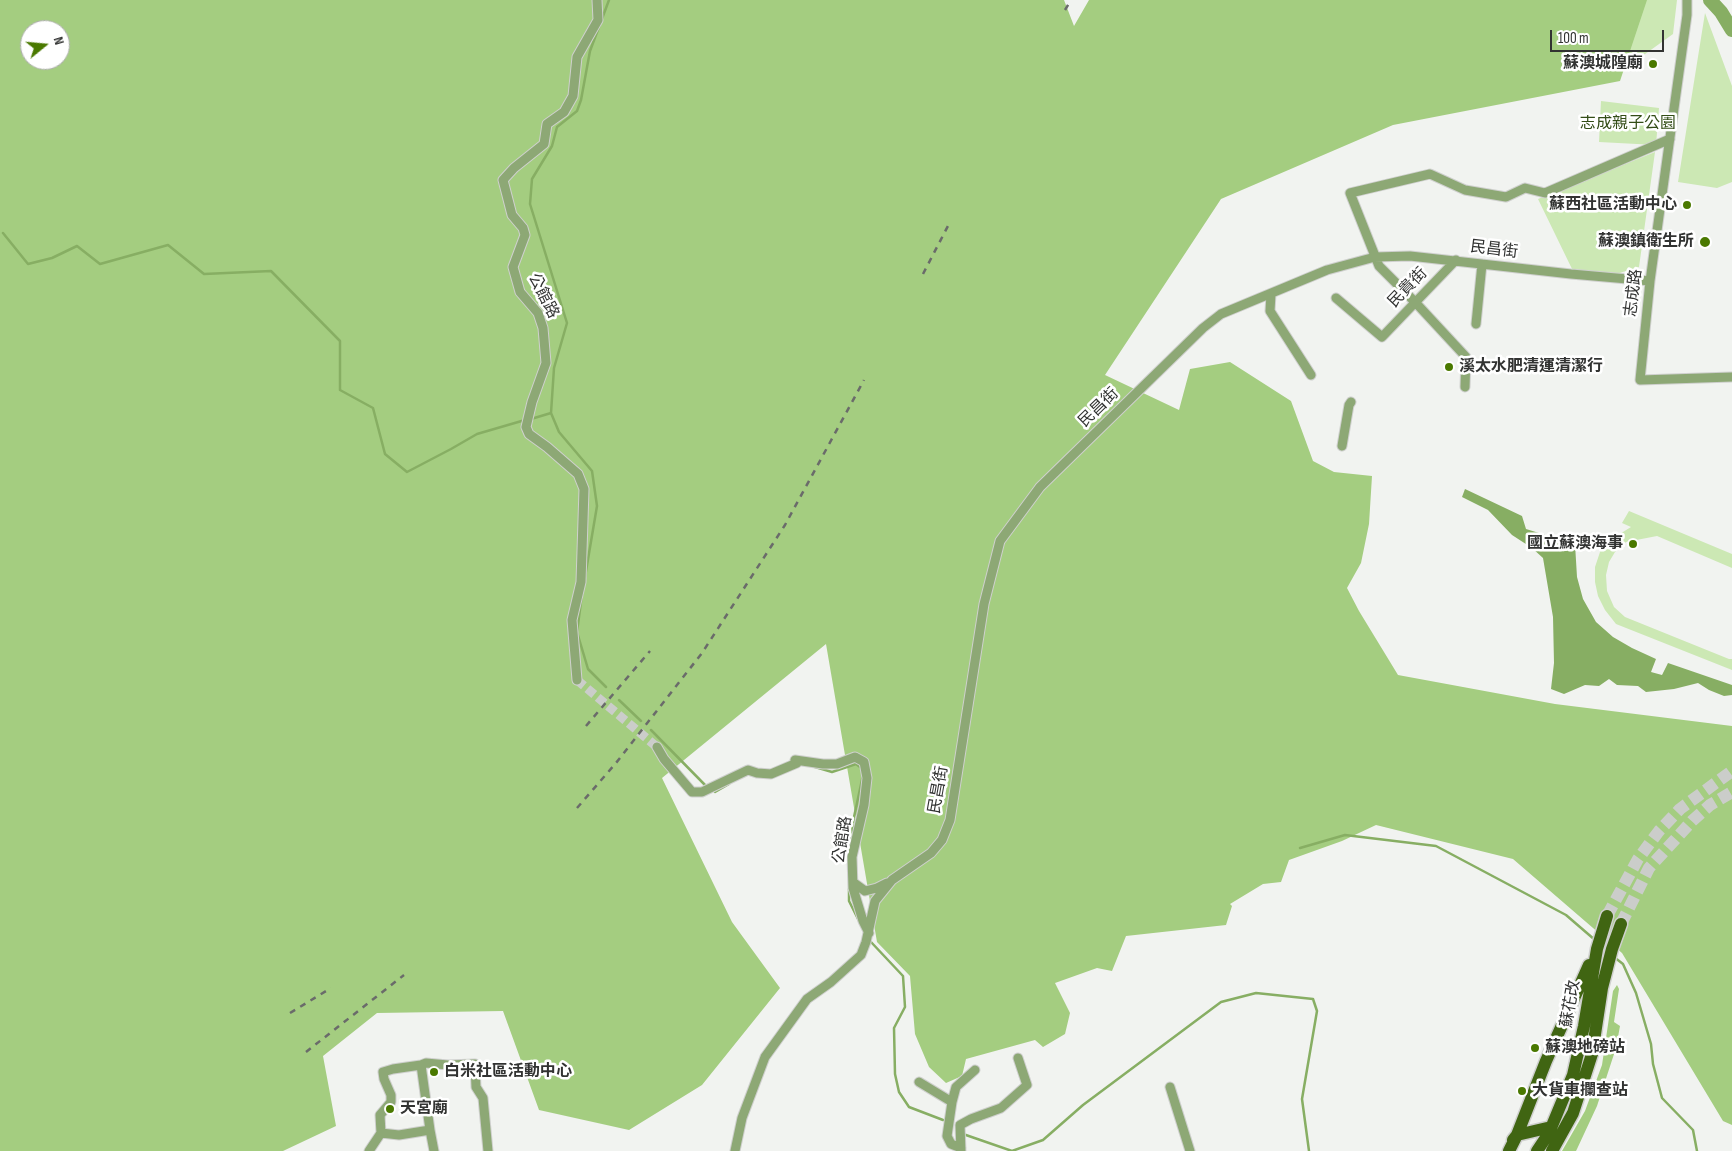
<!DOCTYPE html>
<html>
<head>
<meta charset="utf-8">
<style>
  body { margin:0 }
  #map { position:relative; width:1732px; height:1151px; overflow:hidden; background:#f1f3f0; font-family:"Sofia Sans Condensed",sans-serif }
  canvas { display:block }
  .north { position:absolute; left:20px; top:20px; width:50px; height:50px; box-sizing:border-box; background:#fff; border:1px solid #adadad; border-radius:50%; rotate:73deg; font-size:14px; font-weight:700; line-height:20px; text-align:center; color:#323332 }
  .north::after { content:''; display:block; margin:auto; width:18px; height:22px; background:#4a7900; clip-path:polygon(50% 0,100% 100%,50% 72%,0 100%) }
  .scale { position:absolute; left:1550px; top:30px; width:114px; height:22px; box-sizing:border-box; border:2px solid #323332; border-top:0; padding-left:6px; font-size:15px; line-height:18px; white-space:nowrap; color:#323332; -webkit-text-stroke:4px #fff; paint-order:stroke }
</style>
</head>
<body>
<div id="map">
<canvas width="1732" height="1151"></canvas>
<div class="north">N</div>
<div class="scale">100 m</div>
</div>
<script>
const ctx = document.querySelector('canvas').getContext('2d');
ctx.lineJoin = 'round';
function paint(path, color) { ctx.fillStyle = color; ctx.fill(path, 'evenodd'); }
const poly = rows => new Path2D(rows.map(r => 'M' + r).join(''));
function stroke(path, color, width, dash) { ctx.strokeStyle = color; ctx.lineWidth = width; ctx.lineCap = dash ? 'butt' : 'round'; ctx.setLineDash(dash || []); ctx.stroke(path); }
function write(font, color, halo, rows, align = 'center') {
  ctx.font = font + ' "Sofia Sans Condensed","Noto Sans TC",sans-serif'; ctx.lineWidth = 5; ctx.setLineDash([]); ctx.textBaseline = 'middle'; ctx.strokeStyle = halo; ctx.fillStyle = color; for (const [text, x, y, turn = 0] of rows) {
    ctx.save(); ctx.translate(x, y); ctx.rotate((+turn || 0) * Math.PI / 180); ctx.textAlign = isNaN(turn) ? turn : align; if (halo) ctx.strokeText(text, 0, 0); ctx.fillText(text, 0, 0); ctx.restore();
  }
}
paint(poly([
  [1488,0,1677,0,1673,34,1641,57,1486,2],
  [1705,13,1732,86,1732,182,1717,188,1678,182],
  [1601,101,1659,108,1656,145,1599,142],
  [1655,152,1639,267,1613,275,1573,271,1538,199],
  [1629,511,1732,554,1732,568,1657,536,1626,542,1615,552,1609,562,1606,575,1607,591,1614,607,1625,617,1729,659,1732,659,1732,670,1616,624,1605,610,1598,596,1595,582,1595,567,1600,552,1610,540,1631,527,1622,523]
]), '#cce8b4');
paint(poly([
  [0,0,1064,0,1074,26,1089,0,1647,0,1620,81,1393,125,1221,199,1105,375,1179,410,1190,369,1230,362,1291,401,1313,461,1334,472,1372,476,1369,524,1361,563,1347,588,1359,611,1398,675,1555,704,1732,726,1732,1125,1723,1121,1622,953,1513,859,1376,825,1342,841,1289,860,1281,882,1263,884,1230,904,1232,906,1226,925,1126,936,1112,971,1097,968,1055,983,1070,1013,1065,1034,1043,1047,1035,1040,966,1059,962,1076,946,1083,929,1067,915,1034,910,976,877,942,826,644,662,778,732,922,780,988,702,1085,629,1130,539,1110,503,1011,377,1013,323,1056,336,1126,283,1151,0,1151],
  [30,30,60,30,60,60,30,60],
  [1617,985,1619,989,1614,1022,1620,1026,1616,1048,1597,1106,1577,1149,1576,1151,1562,1151,1585,1111,1602,1065,1613,991]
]), '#a4cd80');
paint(poly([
  [1465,489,1522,516,1526,529,1575,544,1577,577,1583,599,1596,622,1613,637,1632,648,1656,659,1651,672,1662,675,1668,663,1732,685,1732,695,1724,696,1709,690,1698,683,1674,689,1646,692,1638,686,1617,685,1609,679,1599,686,1585,685,1564,694,1551,689,1554,663,1553,617,1543,558,1532,548,1512,535,1488,510,1462,497]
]), '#87ae63');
stroke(poly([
  [3,233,28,264,52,258,77,246,100,264,168,245,204,274,271,271,340,341,340,390,373,408,385,454,407,472,451,449,477,434,525,420],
  [551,413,554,368,567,323,530,204,532,179,552,146,557,127,577,111,581,100,590,51,609,0],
  [531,419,551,413,559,432,592,471,597,506,585,577],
  [582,594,577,632,588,669,606,687],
  [619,700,641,721],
  [651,730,706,786],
  [815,767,832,772,856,764,864,770],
  [715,792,729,784],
  [850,846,854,817,863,775],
  [1300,848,1345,835,1436,846,1566,915,1595,940],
  [849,889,849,901,859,921],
  [871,942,903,976,905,1007,894,1028,895,1074,899,1092,909,1107,943,1120],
  [1614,957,1623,964,1636,993,1651,1044,1653,1064,1662,1098,1693,1130,1697,1151],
  [963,1134,1012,1151,1043,1140,1083,1105,1221,1002,1256,993,1313,999,1317,1011,1302,1099,1309,1151]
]), '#87ae63', 2.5);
stroke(poly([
  [1710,0,1721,12,1732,30]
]), '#87ae63', 14);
stroke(poly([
  [577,680,657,747]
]), '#cbcdca', 9, [9, 4.5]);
stroke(poly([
  [1607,916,1638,859,1659,831,1680,809,1732,771],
  [1621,924,1649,868,1692,821,1710,805,1732,792]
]), '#cbcdca', 12, [12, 6]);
const street = poly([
  [1687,0,1687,15,1650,281,1640,380,1732,377],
  [1271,294,1270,311,1311,375],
  [1336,298,1382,337,1456,260],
  [1476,324,1482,264],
  [1465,387,1466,357,1415,302,1379,266,1350,193,1430,174,1465,190,1506,197,1525,188,1545,193,1670,139],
  [1342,446,1349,405,1351,402],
  [577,680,572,620,581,582,584,489,578,474,547,447,529,434,526,427,532,402,546,363,543,328,538,313,520,292,513,267,525,235,523,228,512,215,503,180,514,168,544,144,547,124,564,112,573,96,577,57,598,20,597,0],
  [657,747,664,759,692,792,702,792,748,770,757,773,771,774,797,763,795,760,823,764,837,764,855,757,864,762,867,778,864,805,852,857,853,888,863,921,869,933],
  [854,883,865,891,877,888,887,883],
  [421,1065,430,1130],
  [919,1082,952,1102],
  [1170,1087,1190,1151],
  [381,1133,399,1135,430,1130,434,1151],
  [961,1148,951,1144,947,1136,952,1102,956,1087,975,1070],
  [369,1151,381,1133,380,1115,391,1102,391,1095,384,1079,383,1072,393,1069,421,1065,426,1063,448,1065,475,1064,476,1087,483,1098,488,1151],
  [735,1151,742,1118,765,1057,807,999,831,982,861,955,866,942,875,901,892,880,931,853,942,840,950,820,984,604,1000,541,1040,487,1203,328,1221,314,1327,270,1375,257,1410,256,1571,274,1650,281],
  [961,1151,960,1125,971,1119,1001,1108,1027,1085,1018,1058]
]);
const primary = poly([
  [1513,1140,1517,1135,1547,1128],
  [1509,1151,1517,1135,1546,1061,1589,965],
  [1537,1151,1549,1133,1573,1075,1584,1026,1597,949,1607,916],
  [1552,1151,1573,1113,1592,1054,1602,988,1612,949,1621,924]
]);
stroke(street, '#cfd0ce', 11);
stroke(primary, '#cfd0ce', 15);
stroke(street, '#8da875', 9);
stroke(primary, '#406512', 12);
stroke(poly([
  [1065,10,1071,0],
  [923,274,950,222],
  [586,726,650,651],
  [577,808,616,763,702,653,785,525,864,380],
  [290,1013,331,988],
  [306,1052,404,975]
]), '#6a6b6a', 2.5, [6, 6]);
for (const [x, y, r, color] of [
  [1653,64,5,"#4a7900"],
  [1687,205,5,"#4a7900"],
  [1705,242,6,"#4a7900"],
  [1449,367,5,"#4a7900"],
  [1633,544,5,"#4a7900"],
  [1535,1048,5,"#4a7900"],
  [434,1072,5,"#4a7900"],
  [1522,1091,5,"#4a7900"],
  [390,1109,5,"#4a7900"]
]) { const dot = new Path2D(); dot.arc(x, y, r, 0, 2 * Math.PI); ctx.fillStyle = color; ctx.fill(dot); stroke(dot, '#fff', 2); }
write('bold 16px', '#323332', '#fff', [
  ["蘇澳城隍廟",1643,64,"right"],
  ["蘇西社區活動中心",1677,205,"right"],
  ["蘇澳鎮衛生所",1694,242,"right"],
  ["溪太水肥清運清潔行",1459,367],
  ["國立蘇澳海事",1623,544,"right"],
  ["蘇澳地磅站",1545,1048],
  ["白米社區活動中心",444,1072],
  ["大貨車攔查站",1532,1091],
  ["天宮廟",400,1109]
], 'left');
write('16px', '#334d17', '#fff', [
  ["志成親子公園",1628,124]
]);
write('16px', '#323332', '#fff', [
  ["民昌街",1494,250,7],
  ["民貴街",1408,288,-46],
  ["志成路",1634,293,-83],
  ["公館路",543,296,63],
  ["民昌街",1099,408,-44],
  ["民昌街",939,790,-80],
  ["公館路",843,840,-81],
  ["蘇花改",1571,1004,-80]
]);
</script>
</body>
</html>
